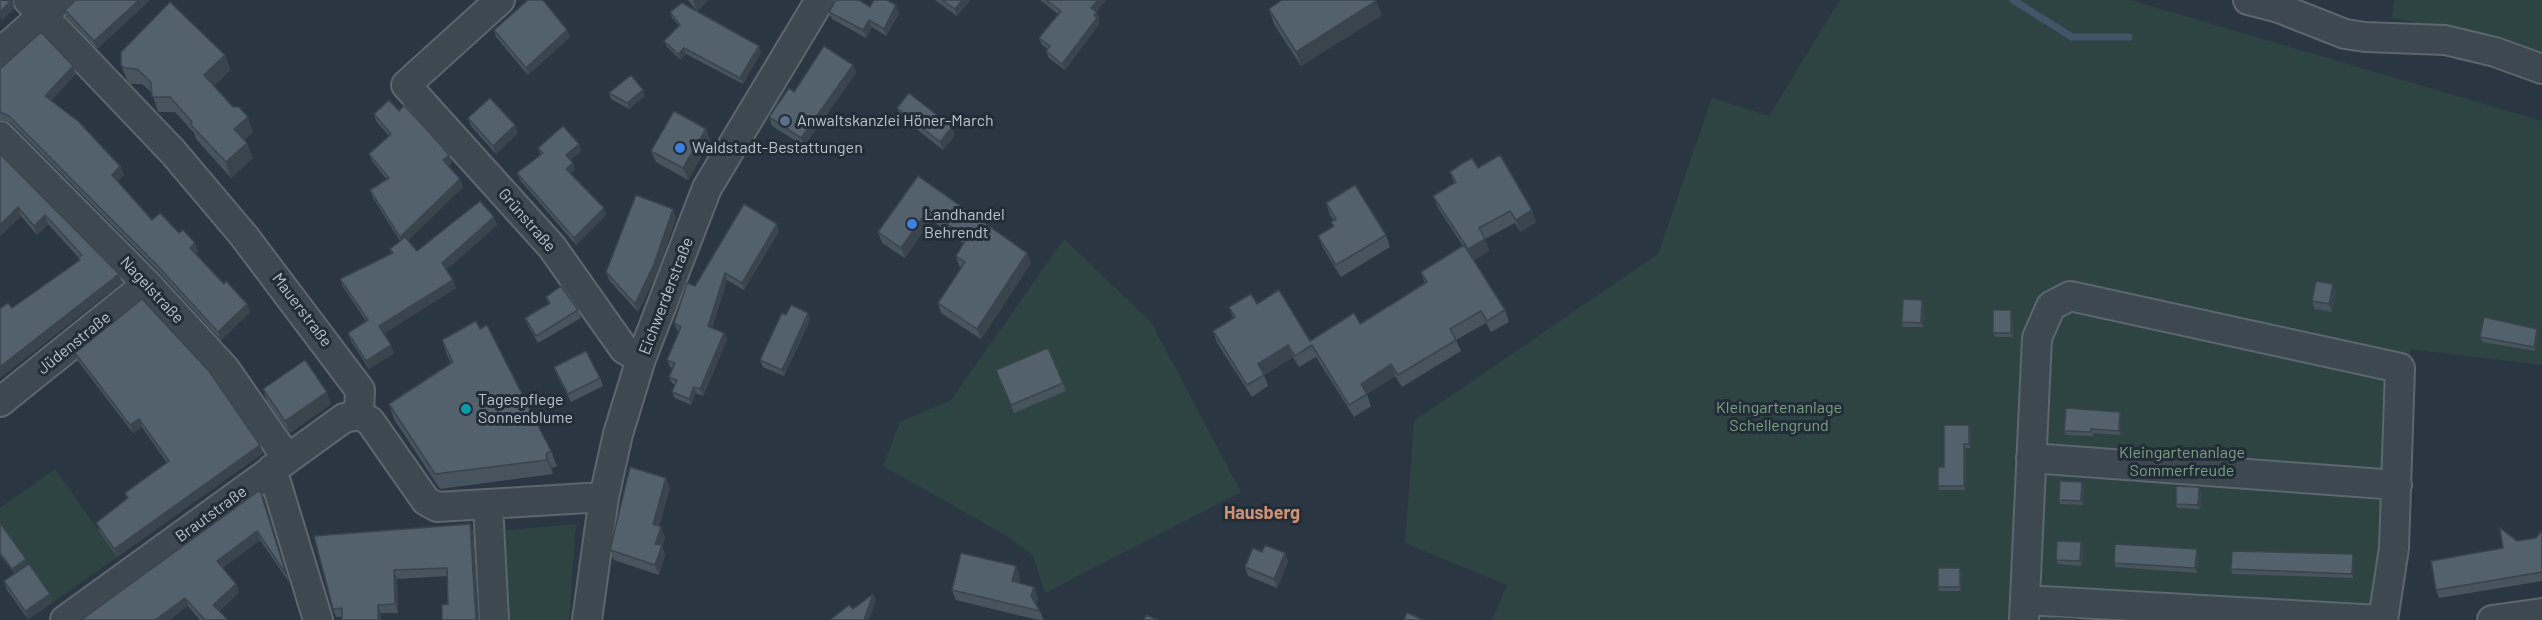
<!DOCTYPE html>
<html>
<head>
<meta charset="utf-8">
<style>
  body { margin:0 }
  canvas { display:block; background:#2a3641 }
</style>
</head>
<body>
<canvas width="2542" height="620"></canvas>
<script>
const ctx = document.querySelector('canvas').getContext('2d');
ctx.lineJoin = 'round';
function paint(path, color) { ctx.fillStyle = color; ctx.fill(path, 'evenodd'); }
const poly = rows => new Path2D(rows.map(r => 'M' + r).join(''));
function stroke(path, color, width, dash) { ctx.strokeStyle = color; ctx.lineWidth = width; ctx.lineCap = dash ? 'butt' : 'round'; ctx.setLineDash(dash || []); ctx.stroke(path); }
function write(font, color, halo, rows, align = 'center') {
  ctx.font = font + ' Barlow,sans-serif'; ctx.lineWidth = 6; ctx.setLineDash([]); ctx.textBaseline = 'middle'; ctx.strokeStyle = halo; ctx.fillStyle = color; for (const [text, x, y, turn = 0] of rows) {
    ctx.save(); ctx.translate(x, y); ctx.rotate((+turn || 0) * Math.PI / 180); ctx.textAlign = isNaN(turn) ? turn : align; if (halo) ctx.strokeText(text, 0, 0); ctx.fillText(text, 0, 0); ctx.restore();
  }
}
paint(poly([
  [1840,0,2130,0,2542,121,2542,365,2410,349,2394,606,2396,620,1492,620,1507,585,1405,543,1414,421,1658,254,1712,98,1769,116],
  [2394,0,2542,0,2542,56,2479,35,2392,18],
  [1064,239,1151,322,1241,492,1045,593,1033,555,1005,535,883,466,900,422,951,400],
  [55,469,117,557,53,602,0,523,0,508],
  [576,524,569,620,503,620,498,531]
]), '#2d4443');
stroke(poly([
  [2013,0,2072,37,2129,37]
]), '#415569', 7);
const minor = poly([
  [28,0,173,152,244,236,360,390,359,415],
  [500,0,406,85,552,247,624,349,641,359],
  [2248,0,2279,8,2345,34,2365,37,2445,40,2495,52,2542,69],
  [0,53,60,0],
  [0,136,147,284,225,369,287,458],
  [0,402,147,284],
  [359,415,370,421,426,501,437,507,604,497],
  [2031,458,2397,485],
  [272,469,318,620],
  [488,505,494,620],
  [2025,600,2380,620],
  [65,620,344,418,359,415],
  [587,620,604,497,618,434,641,359,707,188,820,0],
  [2024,620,2037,338,2051,306,2070,296,2400,368,2394,548,2383,620],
  [2492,620,2542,613]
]);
stroke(minor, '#5c666f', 32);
stroke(minor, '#3e4851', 28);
paint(poly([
  [150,0,97,49,68,18,65,10],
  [688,0,708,0,697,11],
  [935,0,970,0,957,16],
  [1040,0,1106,0,1096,11,1099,18,1098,20,1099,24,1065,70,1049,58,1046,51,1048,49,1042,45,1039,38,1058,14],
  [870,7,899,13,886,36,872,27,866,38,832,19,829,12],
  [1269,9,1382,15,1301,66,1274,24],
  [670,12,761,52,743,84,686,54,681,60,667,47,664,41,679,26,672,18],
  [494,30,570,37,528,75,496,37],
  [225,55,230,70,214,86,253,132,244,140,253,158,231,178,196,139,194,133,175,112,158,112,152,93,142,84,130,84,127,80,121,65],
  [853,65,856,73,804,146,772,126,769,117],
  [73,66,76,74,51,100,120,166,124,175,117,181,152,220,179,233,198,251,196,254,224,284,247,304,250,312,221,340,159,272,12,124,4,120,0,121,0,69],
  [609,93,645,96,629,109,611,99],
  [897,108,955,135,943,150,900,116],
  [399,111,449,155,452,163,448,166,463,187,408,240,417,251,494,217,497,225,446,270,456,288,383,334,394,353,369,369,351,341,348,333,366,321,343,287,340,279,392,254,390,249,400,241,373,198,370,190,387,180,372,161,369,154,389,136,376,121,374,114],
  [468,118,518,133,496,154,471,126],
  [706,129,710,141,688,180,656,162,651,151],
  [538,148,581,151,570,160,575,170,570,174,606,215,576,245,520,180,517,173,541,155],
  [0,154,119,274,122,283,12,308,79,261,78,258,79,258,48,224,37,235,21,216,0,236],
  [1478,168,1536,222,1520,232,1515,223,1485,239,1489,251,1473,261,1505,310,1509,322,1491,332,1486,323,1456,340,1461,351,1402,387,1395,376,1367,394,1371,406,1354,417,1316,357,1299,367,1293,357,1264,375,1268,386,1252,397,1217,343,1213,331,1233,318,1229,307,1257,304,1310,341,1360,324,1425,284,1421,272,1463,246,1438,208,1433,196,1454,183,1450,172],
  [918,176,1027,253,1031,263,981,339,941,313,938,303,961,267,959,266,956,256,963,243,931,220,905,258,882,243,878,232],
  [1326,203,1386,235,1390,247,1341,277,1323,248,1318,236,1333,227,1331,222,1334,220,1330,215],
  [676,218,657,273,638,312,609,280,606,272],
  [779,231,744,290,727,280,712,328,724,333,727,340,703,396,696,393,691,405,675,398,672,392,675,385,672,383,669,377,673,368,670,367,667,360,679,331,677,330,674,323,695,286],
  [2336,292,2332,312,2315,309,2312,301],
  [546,297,578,310,581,318,538,343,528,326,525,318,549,304],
  [1922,300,1924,305,1923,327,1903,327,1902,322],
  [2012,314,2013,337,1995,337,1993,333],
  [810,320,784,376,763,367,760,360],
  [480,329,551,451,557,466,552,468,553,474,440,489,394,419,389,404,451,363,447,355,442,340],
  [2539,333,2535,351,2482,342,2480,337],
  [75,353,260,445,263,453,117,557,99,531,96,523,127,499,125,493,167,463,142,427,133,433,78,361],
  [554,367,600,378,603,386,571,402,557,375],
  [999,378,1063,383,1066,391,1014,413],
  [263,389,331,404,290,433,267,401],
  [2120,412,2121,416,2121,435,2093,433,2093,436,2066,435,2064,431],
  [1969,425,1971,429,1971,448,1966,448,1965,490,1939,490,1938,486,1944,467],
  [2084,486,2083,505,2060,504,2059,500],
  [2199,487,2201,492,2200,509,2177,508,2176,504],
  [670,488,659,526,665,537,662,546,665,555,659,575,614,560,610,550],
  [263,498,289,582,260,540,222,568,236,584,239,593,219,611,228,620,200,620,188,606,81,620],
  [0,524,28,563,14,573,0,555],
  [470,524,473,532,479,620,442,620,448,604,447,576,397,579,398,613,381,613,381,620,342,620,342,617,336,617,333,609],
  [2542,530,2542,581,2439,598,2436,590,2517,541,2536,538],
  [2081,542,2083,547,2082,566,2058,564,2056,560],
  [1262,552,1285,553,1288,562,1277,588,1248,576,1245,567],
  [2198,554,2197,573,2116,567,2114,563],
  [2354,559,2353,578,2232,574,2231,569],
  [1016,566,1020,577,1019,583,1038,598,1036,604,1040,611,1044,620,1038,620,956,600,952,590],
  [1960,568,1962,572,1961,591,1939,591,1938,587],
  [4,581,53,602,28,619,7,590]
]), '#47535d');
paint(poly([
  [11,0,13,0,14,8,2,21,0,16,0,12],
  [139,0,150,0,97,49,94,41],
  [693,0,708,0,697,11],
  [962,0,970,0,957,16,955,9],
  [1098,0,1106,0,1094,15,1091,8],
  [1376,1,1382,15,1301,66,1296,52],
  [896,5,899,13,886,36,884,29],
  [1097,12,1099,18,1098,20,1099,24,1065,70,1062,64],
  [869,20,872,27,866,38,863,30],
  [567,30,570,37,528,75,526,68],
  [759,46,761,52,743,84,740,78],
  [684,48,686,54,681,60,678,54],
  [225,55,230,70,210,90,204,75],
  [853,65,856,73,804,146,801,138],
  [73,66,76,74,48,104,45,96],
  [643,90,645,96,629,109,627,103],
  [248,117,253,132,240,144,234,129],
  [515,125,518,133,496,154,493,146],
  [952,127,955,135,943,150,940,142],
  [706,129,710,141,688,180,683,168],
  [247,143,253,158,231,178,226,162],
  [579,144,581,151,568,162,566,155],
  [449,155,452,163,446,168,443,160],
  [573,163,575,170,568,176,566,169],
  [120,166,124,175,115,184,112,175],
  [460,179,463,187,403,245,400,237],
  [18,207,21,216,0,236,0,225],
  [604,208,606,215,576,245,574,238],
  [673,209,676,218,657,273,638,312,635,304],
  [928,210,931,220,905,258,901,248],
  [1532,210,1536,222,1520,232,1516,220],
  [45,215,48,224,37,235,34,226],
  [494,217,497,225,445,271,442,263],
  [777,224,779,231,744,290,742,283],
  [1485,239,1489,251,1473,261,1468,249],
  [195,243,198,251,194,256,190,248],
  [1027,253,1031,263,981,339,977,329],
  [725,273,727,280,710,333,708,326],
  [119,274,122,283,0,378,0,367],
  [453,280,456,288,382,335,379,326],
  [2333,284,2336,292,2332,312,2329,304],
  [1922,300,1924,305,1923,327,1921,323],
  [247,304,250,312,221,340,218,332],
  [2011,310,2012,314,2013,337,2011,333],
  [808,313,810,320,784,376,782,370],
  [2537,329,2539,333,2535,351,2534,347],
  [724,333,727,340,703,396,700,389],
  [391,345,394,353,369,369,366,361],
  [1288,345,1293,357,1262,376,1258,364],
  [1391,364,1395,376,1365,395,1361,384],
  [694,387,696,393,691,405,689,399],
  [327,392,331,404,290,433,285,421],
  [2120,412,2121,416,2121,435,2119,431],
  [139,419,142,427,133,433,130,425],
  [1969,425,1971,429,1971,448,1969,444],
  [1964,444,1966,448,1965,490,1964,486],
  [260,445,263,453,117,557,114,549],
  [546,454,552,468,553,474,547,460],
  [666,478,670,488,657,534,653,524],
  [2082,482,2084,486,2083,505,2081,501],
  [2199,487,2201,492,2200,509,2198,505],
  [470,524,473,532,479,620,476,620],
  [661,527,665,537,662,546,665,555,659,575,655,565,655,544],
  [257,531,260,540,220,570,217,561],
  [2081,542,2083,547,2082,566,2080,561],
  [2197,549,2198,554,2197,573,2195,568],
  [1285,553,1288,562,1277,588,1274,579],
  [2353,554,2354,559,2353,578,2352,574],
  [26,559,28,563,14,573,12,569],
  [1016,566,1020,577,1016,592,1012,581],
  [1960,568,1962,572,1961,591,1960,587],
  [394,570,397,579,398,613,395,604],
  [236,584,239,593,216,614,213,605],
  [1034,587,1038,598,1035,607,1031,596],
  [50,594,53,602,28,619,25,611],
  [873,594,876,600,869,620,864,620],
  [185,598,188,606,170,620,155,620],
  [378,605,381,613,381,620,378,620]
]), '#3a444c');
const building = poly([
  [0,0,11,1,0,12,0,0],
  [76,0,139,0,94,41,65,10,76,0],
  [528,0,543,0,567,30,526,68,494,30,528,0],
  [836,0,859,0,870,7,874,0,887,0,896,5,884,29,869,20,863,30,829,12,836,0],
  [942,0,962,0,955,9,942,0],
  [1046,0,1098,0,1091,8,1097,12,1094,15,1097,18,1062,64,1046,51,1050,46,1039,38,1061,11,1046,0],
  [1282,0,1376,0,1376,1,1296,52,1269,9,1282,0],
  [170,2,225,55,204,75,233,107,239,107,248,117,234,129,247,143,226,162,190,124,192,122,170,97,152,97,151,82,137,69,125,68,121,65,121,52,170,2],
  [682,3,759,46,740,78,684,48,678,54,664,41,680,25,670,12,682,3],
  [41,32,73,66,45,96,78,121,120,166,112,175,152,220,160,213,179,233,183,230,195,243,190,248,224,284,226,281,247,304,218,332,156,264,9,116,0,112,0,69,41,32],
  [824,46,853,65,801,138,769,117,789,88,794,92,824,46],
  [631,75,643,90,627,103,609,93,631,75],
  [909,93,952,127,940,142,897,108,909,93],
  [490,98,515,125,493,146,468,118,490,98],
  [389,100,399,111,404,105,436,140,449,155,443,160,460,179,400,237,370,190,389,178,369,154,391,134,374,114,389,100],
  [674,111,706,129,683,168,651,151,674,111],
  [563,126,579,144,566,155,573,163,566,169,604,208,574,238,517,173,543,153,538,148,563,126],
  [0,154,119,274,0,367,0,309,8,303,12,308,80,260,78,258,82,255,45,215,34,226,18,207,0,225,0,154],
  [1500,155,1532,210,1516,220,1510,211,1479,228,1485,239,1468,249,1433,196,1456,182,1450,172,1463,163,1472,158,1478,168,1500,155],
  [918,176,1027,253,977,329,938,303,965,262,956,256,967,238,928,210,901,248,878,232,918,176],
  [1355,185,1386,235,1336,265,1318,236,1334,226,1331,222,1336,219,1326,203,1355,185],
  [636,195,673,209,654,264,635,304,606,272,636,195],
  [480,201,494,217,442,263,453,280,379,326,391,345,366,361,348,333,368,320,340,279,393,253,390,249,405,237,417,251,480,201],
  [744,204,777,224,742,283,725,273,708,326,724,333,700,389,694,387,689,399,672,392,677,380,669,377,675,363,667,360,681,327,674,323,687,283,695,286,744,204],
  [1464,245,1505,310,1487,321,1481,311,1450,329,1456,340,1398,375,1391,364,1361,384,1367,394,1349,405,1312,345,1295,356,1288,345,1258,364,1264,375,1247,385,1213,331,1235,317,1229,307,1251,294,1257,304,1279,290,1310,341,1354,313,1360,324,1405,296,1427,282,1421,272,1464,245],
  [2316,281,2333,284,2329,304,2312,301,2316,281],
  [561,286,578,310,536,336,525,318,550,303,546,297,561,286],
  [142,299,209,371,260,445,114,549,96,523,128,498,125,493,169,461,139,419,130,425,75,353,142,299],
  [1903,299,1922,300,1921,323,1902,322,1903,299],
  [791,305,808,313,782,370,760,360,782,313,786,315,791,305],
  [1993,310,2011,310,2011,333,1993,333,1993,310],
  [2484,317,2537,329,2534,347,2480,337,2484,317],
  [476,321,480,329,487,325,551,451,546,454,547,460,435,474,389,404,453,362,442,340,476,321],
  [1048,348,1063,383,1011,405,996,370,1048,348],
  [586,351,600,378,568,394,554,367,586,351],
  [305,360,327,392,285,421,263,389,305,360],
  [2066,408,2120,412,2119,431,2091,429,2091,432,2064,431,2066,408],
  [1944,425,1969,425,1969,444,1964,444,1964,486,1938,486,1938,467,1944,467,1944,425],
  [630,467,666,478,653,524,661,527,655,544,662,545,655,565,610,550,630,467],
  [2060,481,2082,482,2081,501,2059,500,2060,481],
  [2176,486,2199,487,2198,505,2176,504,2176,486],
  [260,490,286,574,257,531,217,561,236,584,213,605,228,620,205,620,185,598,155,620,81,620,260,490],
  [0,523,26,559,12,569,0,553,0,523],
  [470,524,476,620,442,620,442,605,448,604,447,568,394,570,395,604,378,605,378,620,342,620,342,608,333,609,314,536,470,524],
  [2500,528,2517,541,2536,538,2542,530,2542,572,2436,590,2431,561,2503,548,2500,528],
  [2057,541,2081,542,2080,561,2056,560,2057,541],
  [2115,544,2197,549,2195,568,2114,563,2115,544],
  [1265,545,1285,553,1274,579,1245,567,1253,548,1262,552,1265,545],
  [2232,551,2353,554,2352,574,2231,569,2232,551],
  [961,553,1016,566,1012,581,1034,587,1031,596,1040,611,952,590,961,553],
  [29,564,50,594,25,611,4,581,29,564],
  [1938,568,1960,568,1960,587,1938,587,1938,568],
  [873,594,864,620,830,620,849,605,853,609,873,594],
  [1407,613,1424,620,1404,620,1407,613],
  [1146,615,1158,620,1144,620,1146,615],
  [2055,618,2077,619,2077,620,2055,620,2055,618]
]);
paint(building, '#53616c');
stroke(building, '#3a444c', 1.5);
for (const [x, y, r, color] of [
  [785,121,6,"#5c6f8a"],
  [680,148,6,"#3f7fe0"],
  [912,224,6,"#3f7fe0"],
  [466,409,6,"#0f9aa8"]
]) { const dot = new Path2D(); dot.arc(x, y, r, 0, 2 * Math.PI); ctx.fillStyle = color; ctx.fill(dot); stroke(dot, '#222d37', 2); }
write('16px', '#bbc3cb', '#222d37', [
  ["Anwaltskanzlei Höner-March",797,121],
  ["Waldstadt-Bestattungen",692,148],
  ["Landhandel",924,215],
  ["Behrendt",924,233],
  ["Tagespflege",478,400],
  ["Sonnenblume",478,418]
], 'left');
write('16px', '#bbc3cb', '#222d37', [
  ["Grünstraße",527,220,49],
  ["Nagelstraße",152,290,47],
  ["Eichwerderstraße",666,296,-69],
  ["Mauerstraße",302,310,53],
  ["Jüdenstraße",74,343,-39],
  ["Brautstraße",211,514,-36]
]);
write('16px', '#7b9f80', '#222d37', [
  ["Kleingartenanlage",1779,408],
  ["Schellengrund",1779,426],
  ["Kleingartenanlage",2182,453],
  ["Sommerfreude",2182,471]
]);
write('bold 18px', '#ce9173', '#222d37', [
  ["Hausberg",1262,513]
]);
</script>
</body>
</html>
